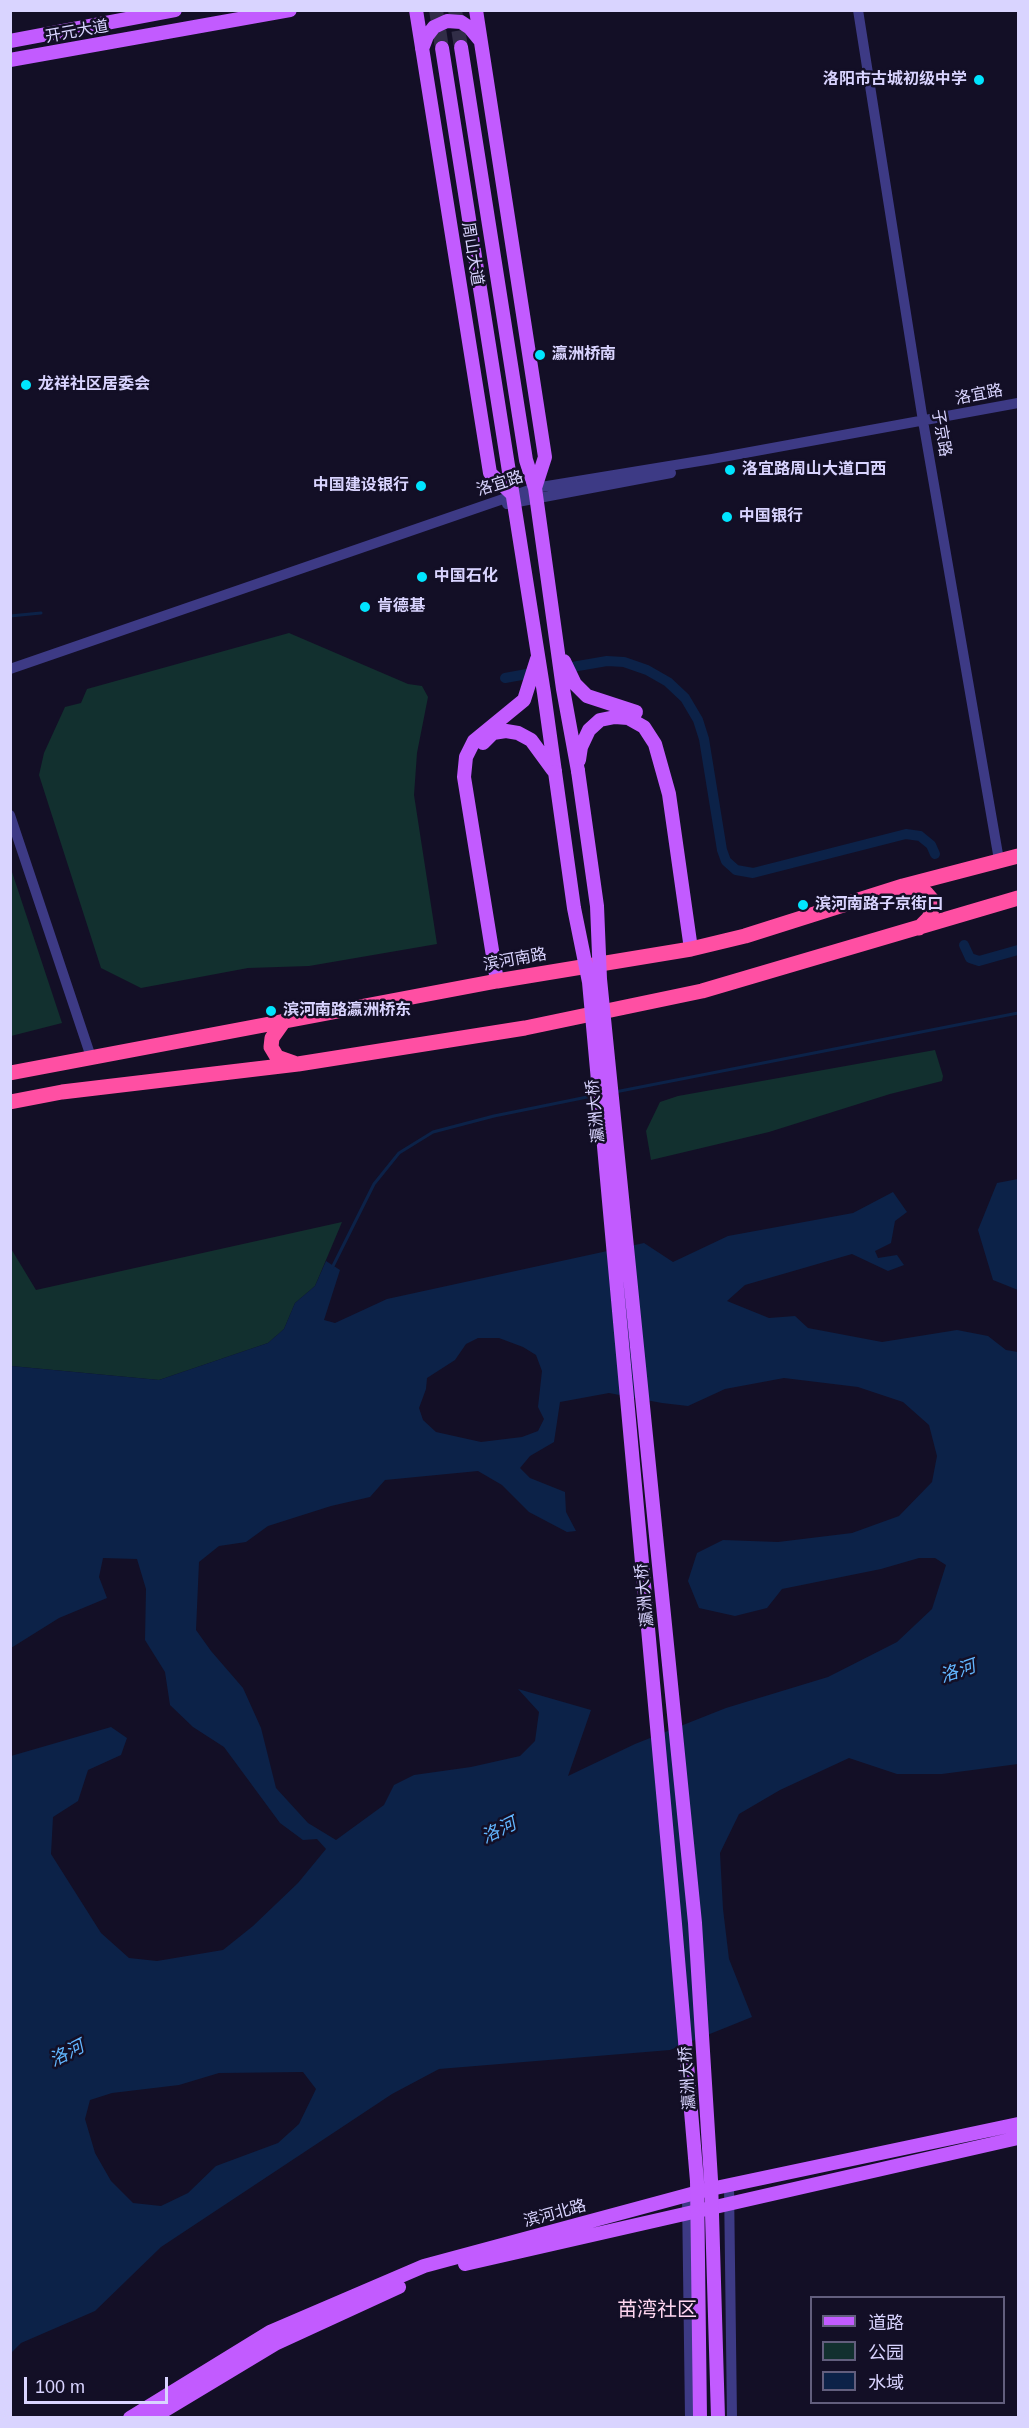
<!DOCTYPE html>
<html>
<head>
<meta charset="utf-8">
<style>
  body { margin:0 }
  #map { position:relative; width:1029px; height:2428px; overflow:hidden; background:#130f26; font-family:Helvetica,"Noto Sans SC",sans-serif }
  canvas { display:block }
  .frame { position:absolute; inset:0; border:12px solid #d9d4ff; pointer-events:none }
  .legend { position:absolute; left:810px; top:2296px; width:195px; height:108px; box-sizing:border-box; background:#130f26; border:2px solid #625e7d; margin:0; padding:8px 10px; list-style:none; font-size:18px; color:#d9d4ff }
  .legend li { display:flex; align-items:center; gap:12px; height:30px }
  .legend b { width:30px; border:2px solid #625e7d }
  .scale { position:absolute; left:24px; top:2377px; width:144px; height:27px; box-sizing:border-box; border:3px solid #d9d4ff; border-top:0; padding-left:8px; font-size:18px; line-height:21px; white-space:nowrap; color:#d9d4ff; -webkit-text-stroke:4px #130f26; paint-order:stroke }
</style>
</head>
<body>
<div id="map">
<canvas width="1029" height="2428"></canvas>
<div class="frame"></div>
<ul class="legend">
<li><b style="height:8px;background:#c25bff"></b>道路</li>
<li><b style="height:16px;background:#12302f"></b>公园</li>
<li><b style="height:16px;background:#0c2248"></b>水域</li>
</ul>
<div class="scale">100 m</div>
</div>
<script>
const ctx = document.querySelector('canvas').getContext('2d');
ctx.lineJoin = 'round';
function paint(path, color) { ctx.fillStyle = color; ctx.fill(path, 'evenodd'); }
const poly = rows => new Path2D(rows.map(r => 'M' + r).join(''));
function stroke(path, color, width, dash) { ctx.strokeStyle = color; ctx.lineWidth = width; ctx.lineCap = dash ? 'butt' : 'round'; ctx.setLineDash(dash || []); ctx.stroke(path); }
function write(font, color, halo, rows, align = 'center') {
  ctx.font = font + ' Helvetica,"Noto Sans SC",sans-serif'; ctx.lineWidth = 5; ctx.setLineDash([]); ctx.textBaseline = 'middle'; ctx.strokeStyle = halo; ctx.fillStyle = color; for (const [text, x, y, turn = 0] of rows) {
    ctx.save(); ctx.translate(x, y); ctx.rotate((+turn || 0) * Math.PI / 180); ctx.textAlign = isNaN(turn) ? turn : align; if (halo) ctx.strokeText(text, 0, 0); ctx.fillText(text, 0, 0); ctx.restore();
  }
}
paint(poly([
  [289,633,408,684,422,686,428,697,417,753,414,795,437,944,309,966,248,968,141,988,101,968,39,775,44,753,65,707,81,703,87,689],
  [11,869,62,1023,11,1036,10,1036],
  [935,1050,943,1076,942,1081,890,1094,769,1132,651,1160,646,1131,660,1102,678,1096],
  [342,1222,315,1286,295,1303,284,1329,268,1343,159,1380,11,1366,10,1247,36,1290]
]), '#12302f');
paint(poly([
  [1018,1179,1018,1290,993,1280,978,1230,997,1183],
  [893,1192,907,1212,895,1221,891,1243,875,1251,878,1258,897,1255,904,1265,888,1271,852,1254,745,1285,727,1301,769,1318,795,1316,808,1328,882,1342,957,1330,988,1336,1006,1350,1018,1352,1018,1764,942,1774,897,1774,849,1758,780,1790,739,1814,720,1853,723,1909,729,1959,752,2017,670,2050,439,2069,392,2094,161,2247,95,2311,21,2343,11,2353,11,1756,111,1727,127,1738,121,1755,88,1770,78,1801,53,1817,51,1854,101,1933,129,1958,157,1961,223,1950,253,1926,298,1883,326,1849,317,1839,303,1840,280,1823,224,1747,193,1727,170,1705,165,1672,145,1640,146,1589,137,1559,103,1558,99,1577,107,1598,59,1618,11,1648,11,1366,159,1380,268,1343,284,1329,295,1303,315,1286,326,1261,340,1270,324,1320,335,1323,387,1299,644,1243,673,1262,728,1236,853,1213],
  [478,1338,499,1338,523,1347,536,1355,542,1371,538,1407,544,1419,538,1431,522,1437,481,1442,436,1432,423,1420,419,1408,426,1389,427,1378,455,1360,466,1344],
  [784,1378,858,1387,903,1402,929,1425,937,1456,932,1482,899,1516,852,1533,778,1542,723,1540,697,1553,688,1581,699,1608,735,1616,767,1608,782,1589,881,1569,919,1558,935,1558,946,1565,932,1609,897,1642,828,1677,726,1708,635,1744,568,1776,591,1710,518,1689,539,1712,535,1741,520,1756,471,1767,414,1775,394,1785,384,1805,336,1840,308,1823,276,1788,261,1728,243,1688,211,1651,196,1630,199,1562,219,1546,246,1542,268,1526,331,1506,370,1497,385,1480,478,1471,502,1485,529,1512,567,1532,576,1531,566,1512,565,1492,530,1478,520,1468,530,1456,554,1442,560,1402,609,1393,662,1403,688,1406,725,1389],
  [303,2072,316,2089,299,2124,278,2143,216,2166,188,2193,161,2206,133,2203,111,2181,95,2153,85,2119,90,2100,112,2093,179,2085,219,2073]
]), '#0c2248');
stroke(poly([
  [10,616,41,613],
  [615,1092,1018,1013],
  [332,1268,374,1184,399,1153,433,1132,494,1116,597,1095]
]), '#0c2248', 3);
stroke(poly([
  [572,667,607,661,624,662,647,670,668,682,685,698,698,720,704,739,722,850,726,861,736,870,753,873,906,834,920,836,931,845,935,854],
  [505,678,527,674],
  [964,945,970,958,979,961,1018,950]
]), '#0c2248', 10);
stroke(poly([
  [436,10,442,48],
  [455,10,461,47]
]), '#312d47', 14, [14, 7]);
stroke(poly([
  [858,10,923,421,999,860],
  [507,504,671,473],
  [10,669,535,488,712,459,1018,403],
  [10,815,91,1057],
  [729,2185,732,2418],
  [687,2195,690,2418]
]), '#3d3a85', 10);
stroke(poly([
  [416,10,490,473,512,494],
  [476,10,545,457,535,488],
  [10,41,175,10],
  [461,47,526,460,535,488,563,689,578,771],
  [442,48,544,693,555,772],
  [422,49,427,36,434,27,447,21,461,22,470,28,479,39],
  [10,60,290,10],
  [564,661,575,684,587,696,636,712],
  [483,743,493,733,506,731,518,733,531,740,553,770],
  [579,760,581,747,589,730,600,720,615,717,628,718,644,727,655,744,669,794,691,949],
  [497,981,464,777,466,757,474,741,524,700,537,659],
  [465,2264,1018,2138],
  [130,2418,270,2332,424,2266,706,2190,1018,2124],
  [152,2418,275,2344,399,2287]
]), '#c25bff', 14);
stroke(poly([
  [903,886,926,893,932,900,933,907,929,918,919,928],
  [284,1021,272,1038,271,1047,277,1057,294,1063],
  [10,1073,497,981,691,949,745,936,903,886,1018,856],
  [10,1102,62,1092,298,1064,525,1028,702,991,1018,898]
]), '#ff4fa3', 15);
stroke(poly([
  [578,771,597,906,600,979,695,1923,711,2180,718,2418],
  [555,772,574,908,589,982,675,1924,697,2181,700,2418]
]), '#c25bff', 14);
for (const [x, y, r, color] of [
  [979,80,6,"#00e5ff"],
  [540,355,6,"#00e5ff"],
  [26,385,6,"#00e5ff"],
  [730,470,6,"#00e5ff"],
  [421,486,6,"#00e5ff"],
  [727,517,6,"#00e5ff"],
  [422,577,6,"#00e5ff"],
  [365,607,6,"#00e5ff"],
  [803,905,6,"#00e5ff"],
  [271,1011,6,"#00e5ff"]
]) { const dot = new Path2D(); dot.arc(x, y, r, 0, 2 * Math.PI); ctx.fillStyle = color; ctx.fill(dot); stroke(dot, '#130f26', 2); }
write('16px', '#d9d4ff', '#130f26', [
  ["开元大道",77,32,-10],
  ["周山大道",472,254,81],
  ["洛宜路",979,395,-11],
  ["子京路",941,433,80],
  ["洛宜路",500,484,-18],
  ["滨河南路",515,960,-10],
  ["瀛洲大桥",596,1111,-96],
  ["瀛洲大桥",645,1595,-96],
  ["瀛洲大桥",688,2078,-94],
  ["滨河北路",555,2214,-15]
]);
write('bold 16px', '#d9d4ff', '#130f26', [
  ["洛阳市古城初级中学",967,80,"right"],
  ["瀛洲桥南",552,355],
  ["龙祥社区居委会",38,385],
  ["洛宜路周山大道口西",742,470],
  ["中国建设银行",409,486,"right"],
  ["中国银行",739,517],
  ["中国石化",434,577],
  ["肯德基",377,607],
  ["滨河南路子京街口",815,905],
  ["滨河南路瀛洲桥东",283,1011]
], 'left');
write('italic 18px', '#62b6ff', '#130f26', [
  ["洛河",958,1672,-19],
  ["洛河",499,1831,-26],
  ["洛河",67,2054,-27]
]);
write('20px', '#ffd6f0', '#130f26', [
  ["苗湾社区",657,2310]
]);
</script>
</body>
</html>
